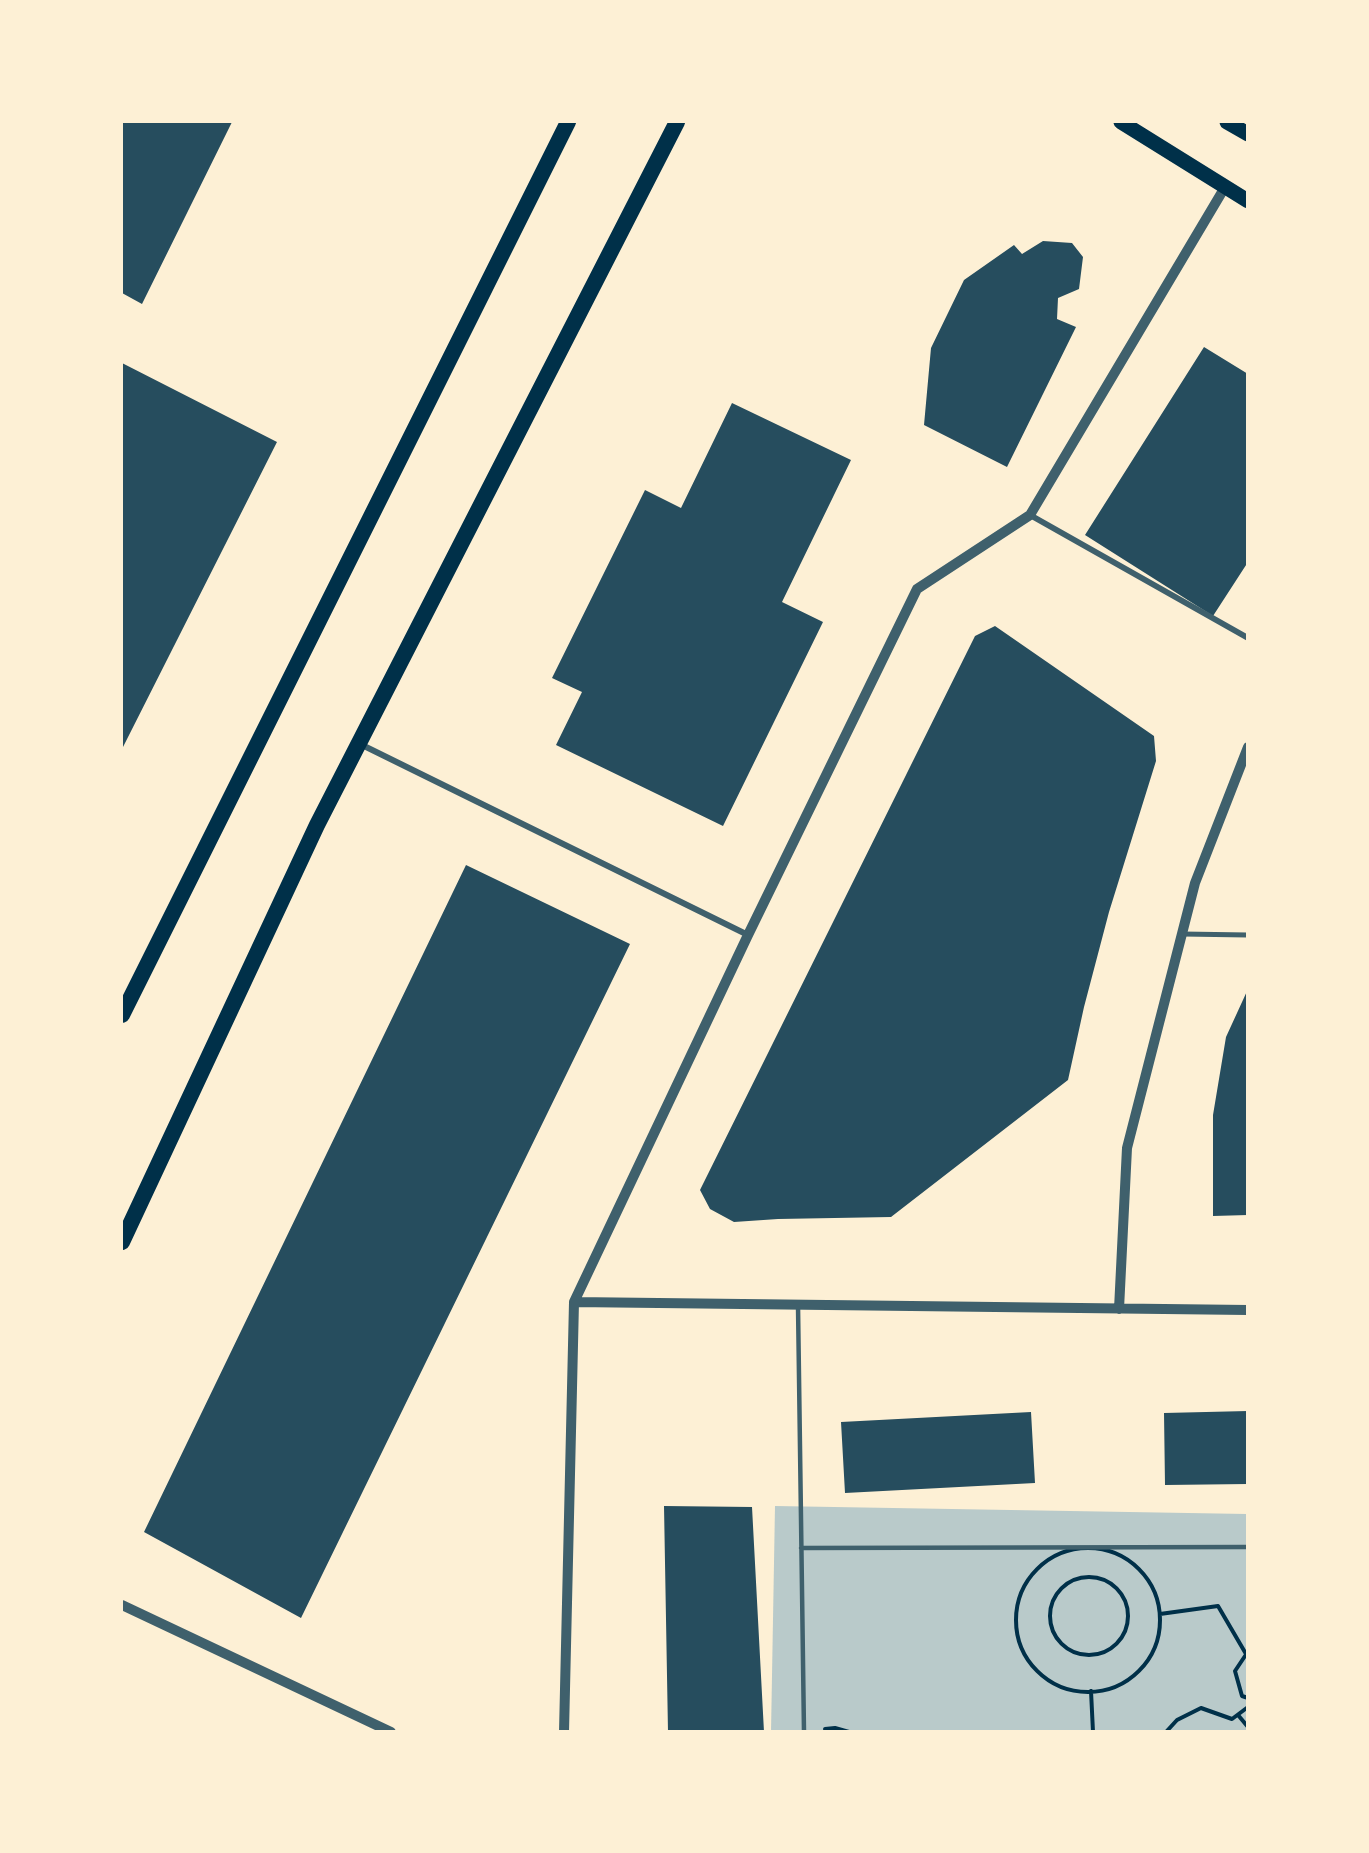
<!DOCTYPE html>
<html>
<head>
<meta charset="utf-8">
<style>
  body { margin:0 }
  #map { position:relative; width:1369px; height:1853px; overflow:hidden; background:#fdf0d5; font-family:Figtree,sans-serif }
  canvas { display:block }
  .frame { position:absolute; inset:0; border:123px solid #fdf0d5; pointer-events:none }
</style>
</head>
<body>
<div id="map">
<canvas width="1369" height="1853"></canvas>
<div class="frame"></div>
</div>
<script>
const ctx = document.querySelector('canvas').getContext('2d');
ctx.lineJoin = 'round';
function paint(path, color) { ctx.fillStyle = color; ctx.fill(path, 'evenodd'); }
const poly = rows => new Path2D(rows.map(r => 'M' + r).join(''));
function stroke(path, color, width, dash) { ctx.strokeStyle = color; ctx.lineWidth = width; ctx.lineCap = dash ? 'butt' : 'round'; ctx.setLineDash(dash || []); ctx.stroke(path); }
paint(poly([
  [775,1506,1247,1514,1247,1731,771,1732]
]), '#b9caca');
paint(poly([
  [122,122,232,122,142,304,122,293],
  [1043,241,1072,243,1083,257,1079,289,1058,298,1057,319,1076,327,1007,467,924,425,931,348,964,280,1014,245,1022,254],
  [1204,347,1248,374,1248,562,1213,616,1085,535],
  [122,363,277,442,122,749],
  [732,403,851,460,782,602,823,622,723,826,556,745,582,692,552,678,645,490,681,508],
  [995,626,1154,736,1156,761,1109,912,1084,1007,1068,1080,891,1217,778,1219,734,1222,710,1209,700,1190,975,636],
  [466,865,630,944,301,1618,144,1532],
  [1248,989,1248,1215,1213,1216,1213,1115,1226,1037],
  [1248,1411,1248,1484,1165,1485,1164,1413],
  [1031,1412,1035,1483,845,1493,841,1422],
  [664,1506,752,1507,764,1732,668,1732]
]), '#264d5e');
stroke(poly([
  '1016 1620a72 72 0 1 1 144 0a72 72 0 1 1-144 0Z',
  '1050 1616a39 39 0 1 1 78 0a39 39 0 1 1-78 0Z',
  [1160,1614,1218,1606,1246,1654],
  [1247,1653,1235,1671,1242,1696,1248,1698],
  [1091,1691,1093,1732],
  [1238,1715,1248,1727],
  [825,1729,835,1728,849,1732],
  [1166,1732,1177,1720,1201,1708,1232,1719,1248,1707]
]), '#003049', 4);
stroke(poly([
  [798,1305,804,1732],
  [801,1548,1248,1547]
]), '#3f606c', 4.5);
stroke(poly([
  [1182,934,1248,935]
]), '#3f606c', 5);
stroke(poly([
  [1030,515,1248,638],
  [360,744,748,935]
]), '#3f606c', 6);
stroke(poly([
  [574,1302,1248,1310],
  [1119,1309,1127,1148,1195,883,1248,747],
  [122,1605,391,1732],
  [564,1732,574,1302,748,935,917,589,1030,515,1225,187]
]), '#3f606c', 10);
stroke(poly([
  [1121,122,1248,201],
  [1227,122,1248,134]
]), '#003049', 15);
stroke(poly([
  [122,1015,568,122],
  [122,1242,317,825,677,122]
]), '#003049', 16);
</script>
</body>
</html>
